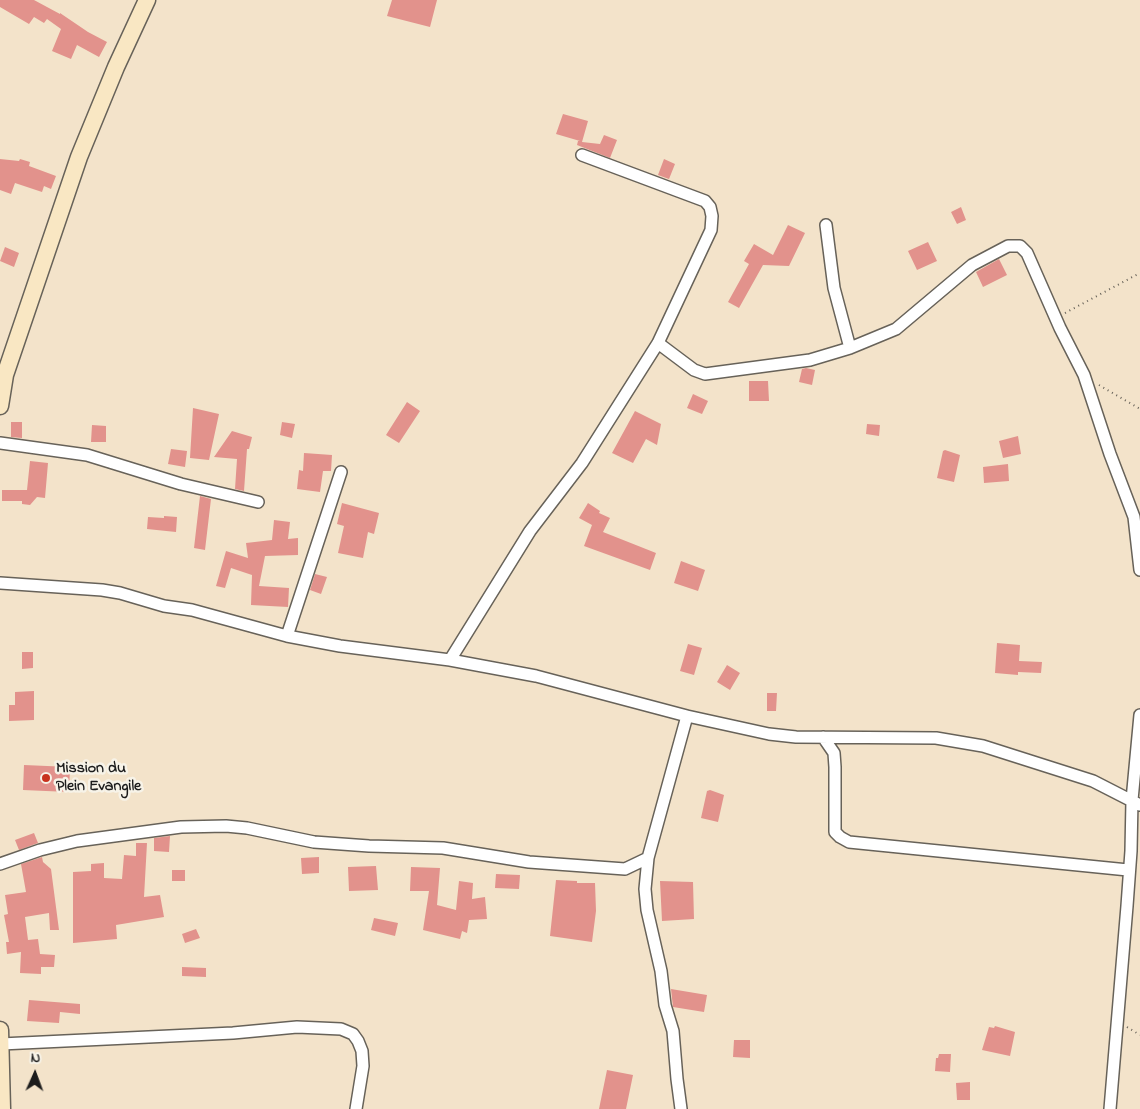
<!DOCTYPE html>
<html>
<head>
<meta charset="utf-8">
<style>
  body { margin:0 }
  #map { position:relative; width:1140px; height:1109px; overflow:hidden; background:#f3e3ca; font-family:"Indie Flower",sans-serif }
  canvas { display:block }
  .north { position:absolute; left:10px; top:1049px; width:50px; height:50px; -webkit-text-stroke:4px #f7f3e8; paint-order:stroke; rotate:2deg; font-size:14px; font-weight:700; line-height:20px; text-align:center; color:#1c1c1c }
  .north::after { content:''; display:block; margin:auto; width:18px; height:22px; background:#1c1c1c; clip-path:polygon(50% 0,100% 100%,50% 72%,0 100%) }
</style>
</head>
<body>
<div id="map">
<canvas width="1140" height="1109"></canvas>
<div class="north">N</div>
</div>
<script>
const ctx = document.querySelector('canvas').getContext('2d');
ctx.lineJoin = 'round';
function paint(path, color) { ctx.fillStyle = color; ctx.fill(path, 'evenodd'); }
const poly = rows => new Path2D(rows.map(r => 'M' + r).join(''));
function stroke(path, color, width, dash) { ctx.strokeStyle = color; ctx.lineWidth = width; ctx.lineCap = dash ? 'butt' : 'round'; ctx.setLineDash(dash || []); ctx.stroke(path); }
function write(font, color, halo, rows, align = 'center') {
  ctx.font = font + ' "Indie Flower",sans-serif'; ctx.lineWidth = 5; ctx.setLineDash([]); ctx.textBaseline = 'middle'; ctx.strokeStyle = halo; ctx.fillStyle = color; for (const [text, x, y, turn = 0] of rows) {
    ctx.save(); ctx.translate(x, y); ctx.rotate((+turn || 0) * Math.PI / 180); ctx.textAlign = isNaN(turn) ? turn : align; if (halo) ctx.strokeText(text, 0, 0); ctx.fillText(text, 0, 0); ctx.restore();
  }
}
paint(poly([
  [0,0,34,0,60,14,60,13,88,32,107,42,99,57,77,45,71,59,52,51,61,29,47,19,44,23,34,17,29,24,0,7],
  [392,0,437,0,430,27,387,16],
  [563,114,588,121,582,142,600,144,604,135,617,140,610,158,577,145,578,141,580,141,556,134],
  [0,159,19,161,20,159,30,162,29,166,56,176,51,189,44,186,42,192,15,183,11,194,0,190],
  [664,159,675,164,669,179,658,175],
  [961,207,966,220,957,224,951,212],
  [788,225,805,233,789,266,763,265,739,308,728,302,749,264,744,261,754,244,773,255],
  [928,242,937,261,917,270,908,251],
  [5,247,19,253,14,267,0,261],
  [999,259,1007,275,983,287,976,272],
  [806,368,815,370,812,385,799,382,802,369],
  [749,381,768,381,769,401,749,401],
  [693,394,708,401,702,414,687,408],
  [407,402,420,411,399,443,386,435],
  [193,408,219,414,209,460,190,458],
  [635,411,661,424,657,445,646,439,633,463,612,453],
  [11,422,22,422,22,438,11,437],
  [282,422,295,424,292,438,280,435],
  [867,424,880,425,879,436,866,434],
  [92,425,106,426,106,442,91,442],
  [232,431,252,437,249,449,247,449,244,491,235,489,237,459,214,457],
  [1018,436,1021,454,1003,458,999,441],
  [171,449,187,451,185,467,168,464],
  [945,450,960,455,954,482,937,478,943,451],
  [304,453,332,455,331,471,323,471,320,492,297,489,299,470,303,471],
  [30,461,48,463,45,498,37,497,30,505,22,504,22,501,2,501,2,490,27,490],
  [1008,464,1009,481,984,483,983,467],
  [200,496,211,499,205,550,194,548],
  [342,503,379,513,374,534,368,532,363,558,338,553,344,526,337,524],
  [588,503,600,511,599,513,610,518,603,532,656,553,650,570,584,546,592,525,579,518],
  [164,516,177,517,176,532,147,529,148,517,164,518],
  [274,520,290,522,288,539,298,538,298,555,265,556,259,586,289,588,288,607,251,605,252,575,231,568,225,588,216,586,226,551,248,558,246,543,272,540],
  [681,561,705,570,698,591,674,583],
  [315,574,327,577,321,594,310,590],
  [997,643,1020,645,1019,661,1042,662,1041,673,1018,672,1018,675,995,673],
  [688,644,702,648,694,675,680,671],
  [22,652,33,652,33,668,22,669],
  [727,665,740,673,730,690,717,682],
  [34,691,34,720,9,721,9,705,15,705,15,692],
  [767,693,777,693,776,711,767,711],
  [24,765,70,767,69,792,23,790],
  [710,790,724,795,718,822,701,818,707,791],
  [34,833,38,843,19,850,15,840],
  [170,836,169,852,154,851,154,838],
  [136,843,147,843,144,897,160,895,164,917,116,925,117,939,73,943,73,872,91,871,91,864,104,863,104,878,122,879,124,855,136,856],
  [42,857,43,862,51,869,59,930,50,930,49,913,25,917,28,940,38,939,40,954,55,955,54,967,41,967,41,974,20,973,21,952,7,954,6,942,9,942,4,915,8,914,5,895,26,892,21,864],
  [319,857,319,873,302,874,301,858],
  [376,866,378,890,349,891,348,867],
  [411,867,440,868,437,905,456,910,459,881,473,883,472,899,485,897,487,919,469,920,467,933,462,931,460,939,423,930,429,891,410,891],
  [172,870,185,870,185,881,172,881],
  [496,874,520,875,519,889,495,888],
  [556,880,577,881,577,883,595,883,596,911,592,942,550,936],
  [660,881,693,882,694,919,662,921],
  [374,918,398,923,395,936,371,930],
  [196,929,200,938,185,943,182,934],
  [182,967,206,968,206,977,182,976],
  [671,989,707,995,704,1012,673,1007],
  [29,1000,80,1004,80,1014,60,1012,59,1023,27,1021],
  [995,1026,1015,1032,1010,1056,982,1050,989,1027,994,1028],
  [734,1040,750,1040,750,1058,733,1057],
  [939,1054,951,1054,950,1072,935,1071,936,1058,938,1058],
  [607,1070,633,1075,626,1109,599,1109],
  [970,1082,970,1100,957,1100,956,1083]
]), '#e2928c');
const street = poly([
  [826,225,834,288,850,348],
  [658,343,694,370,705,374,810,360,850,348,896,329,972,265,1008,246,1020,246,1027,253,1060,328,1084,375,1110,454,1134,517,1140,570],
  [0,443,87,455,181,484,258,502],
  [0,583,102,590,120,593,164,606,192,610,287,636,340,646,450,660,536,676,687,716,769,734,796,737,936,738,983,746,1093,781,1140,805],
  [287,636,341,472],
  [450,660,530,531,582,463,658,343,711,230,712,216,710,207,705,201,582,155],
  [823,737,834,753,835,767,835,832,840,837,849,842,1128,870],
  [0,864,40,850,77,841,181,827,226,826,247,828,314,842,369,846,443,848,529,862,625,869,648,858],
  [1,1044,233,1033,297,1027,341,1029,353,1034,358,1041,362,1051,363,1066,356,1109],
  [681,1109,677,1079,673,1031,665,1005,661,971,647,910,645,889,648,858,687,716],
  [1110,1109,1127,906,1131,851,1132,800,1140,715]
]);
const secondary = poly([
  [0,406,5,375,79,157,116,67,147,0],
  [0,1030,2,1109]
]);
stroke(street, '#676259', 14);
stroke(secondary, '#676259', 19);
stroke(poly([
  [1065,313,1140,273],
  [1099,385,1140,409],
  [1127,1027,1140,1035]
]), '#676259', 2, [1, 4]);
stroke(street, '#fff', 11);
stroke(secondary, '#f9e7c3', 16);
for (const [x, y, r, color] of [
  [46,778,5,"#c8321e"]
]) { const dot = new Path2D(); dot.arc(x, y, r, 0, 2 * Math.PI); ctx.fillStyle = color; ctx.fill(dot); stroke(dot, '#f7f3e8', 2); }
write('bold 16px', '#1c1c1c', '#f7f3e8', [
  ["Mission du",56,769],
  ["Plein Evangile",56,787]
], 'left');
</script>
</body>
</html>
